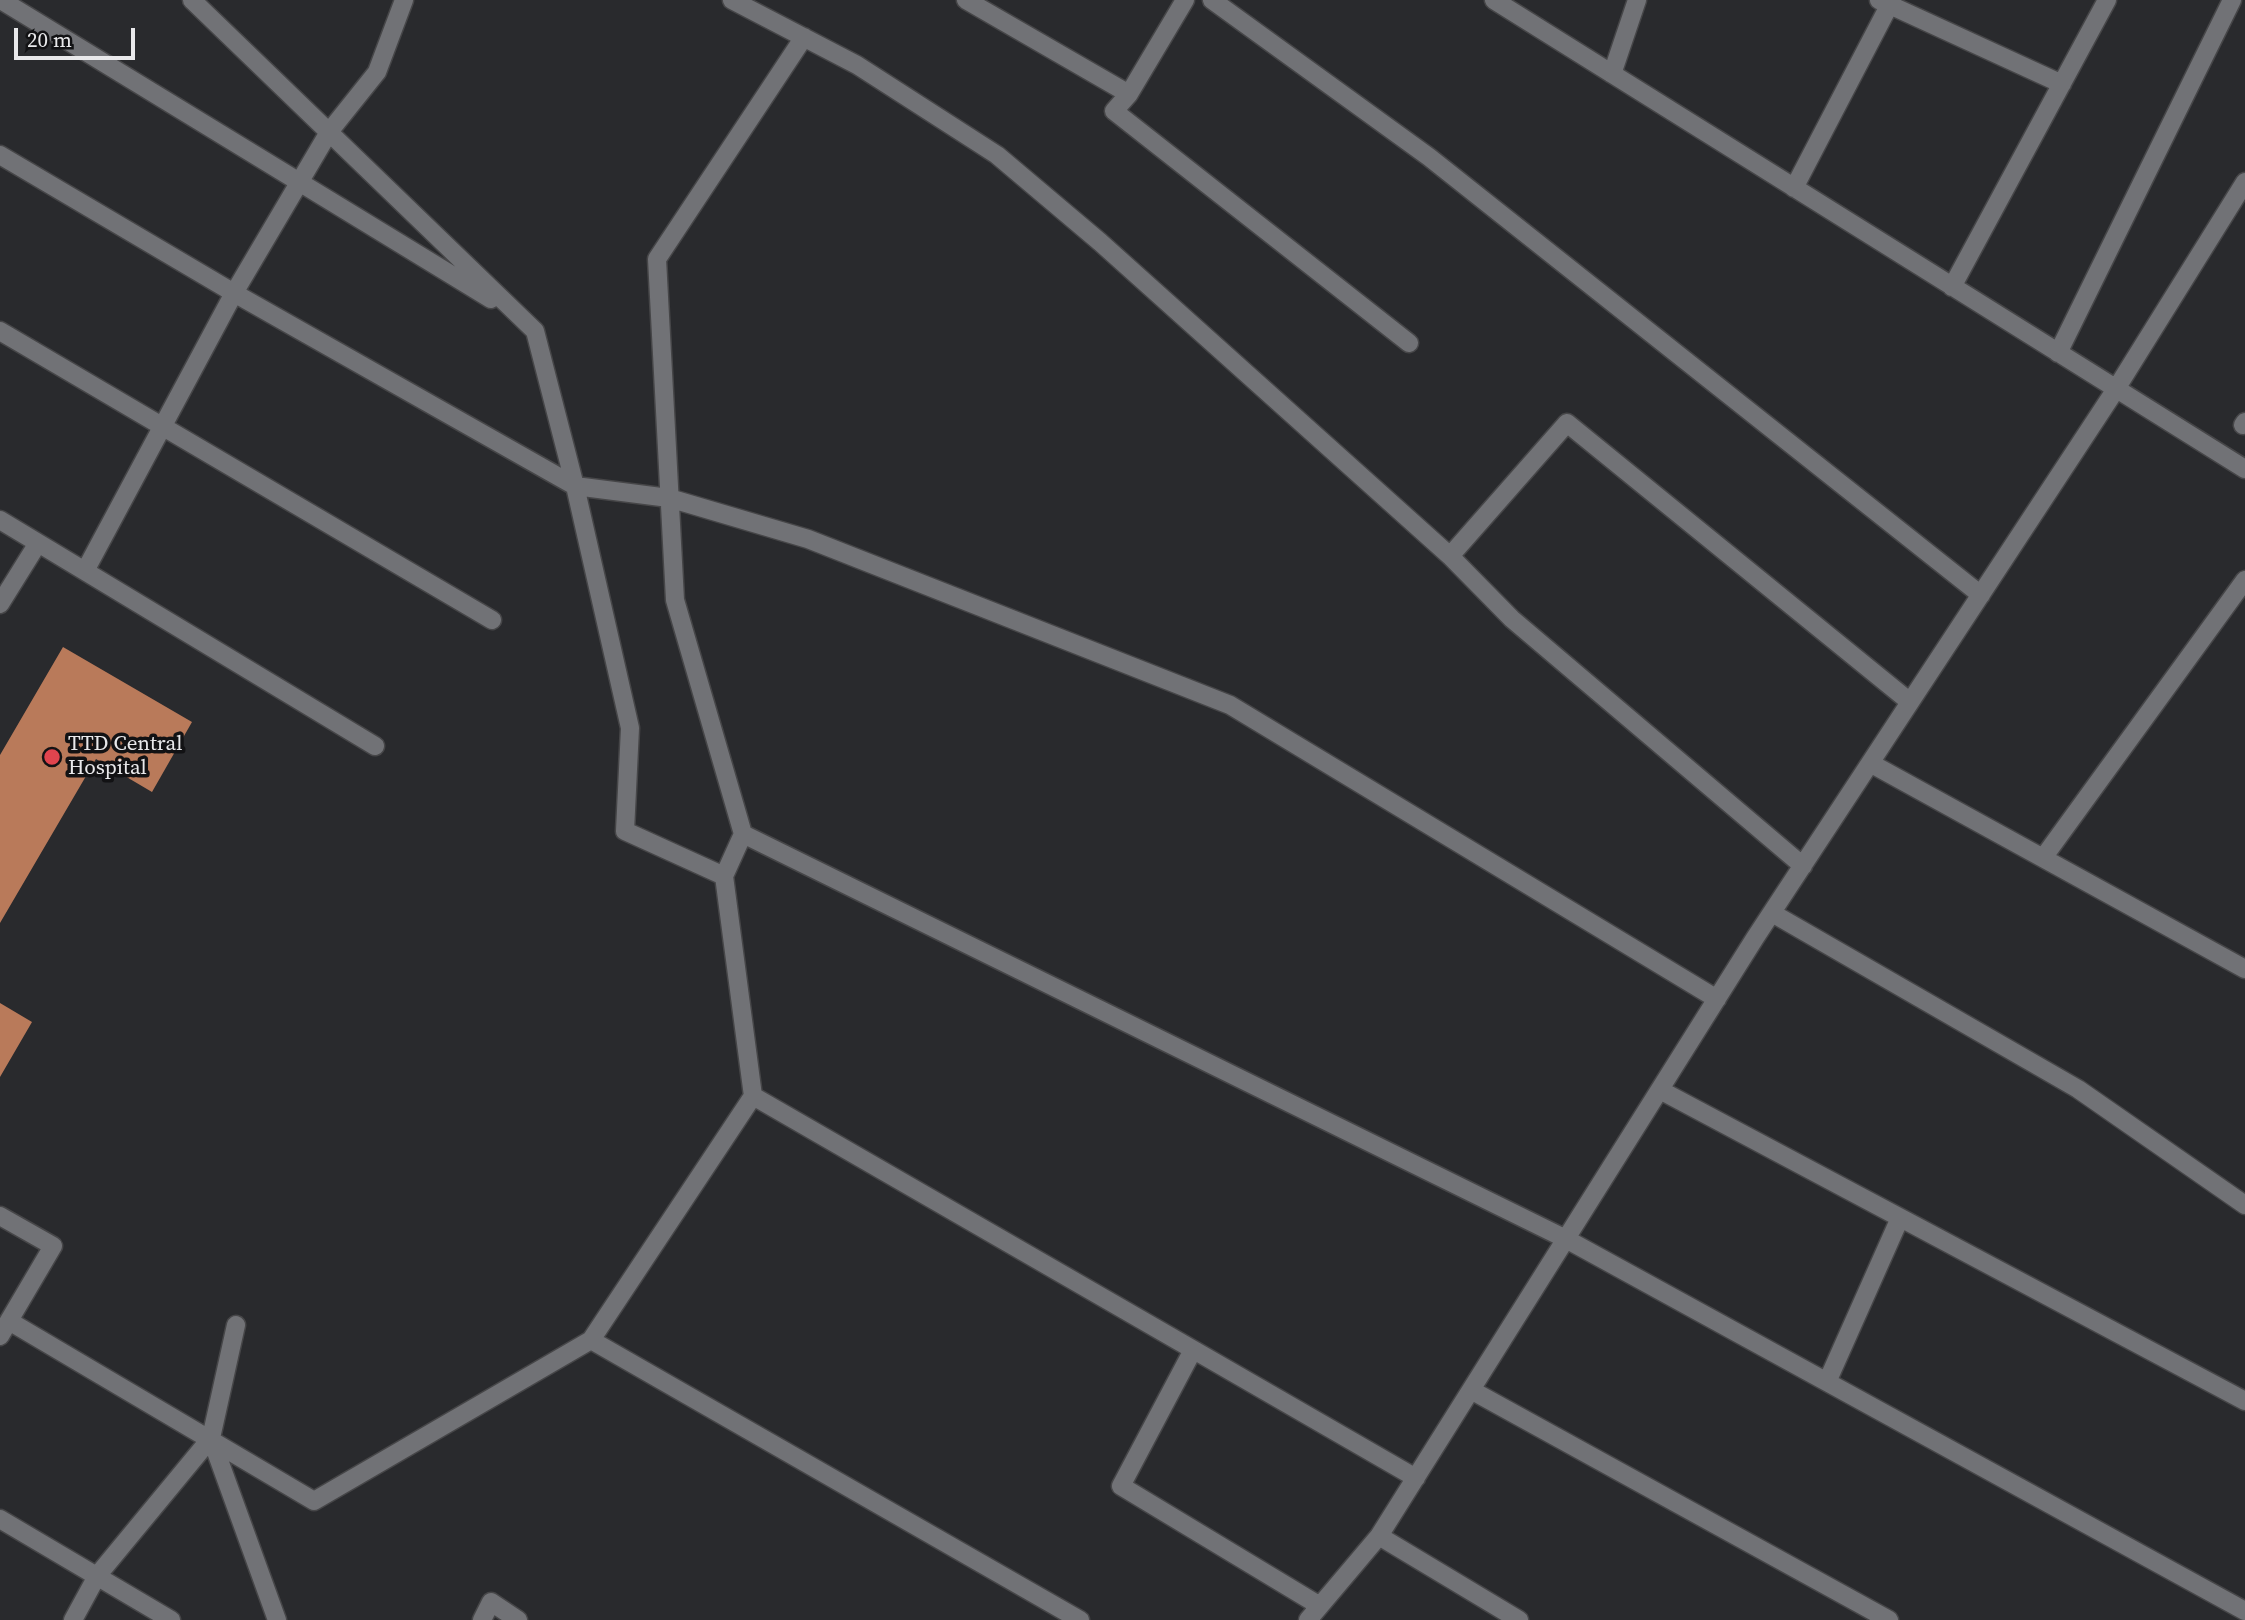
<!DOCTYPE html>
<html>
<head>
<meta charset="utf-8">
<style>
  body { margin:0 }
  #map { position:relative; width:2245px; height:1620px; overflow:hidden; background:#292a2d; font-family:"Source Serif 4",serif }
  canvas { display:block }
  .scale { position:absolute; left:14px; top:28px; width:121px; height:32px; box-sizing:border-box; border:4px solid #e9e9eb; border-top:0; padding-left:9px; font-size:21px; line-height:24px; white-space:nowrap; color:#e9e9eb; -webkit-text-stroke:5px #121214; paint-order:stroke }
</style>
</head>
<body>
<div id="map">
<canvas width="2245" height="1620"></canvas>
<div class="scale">20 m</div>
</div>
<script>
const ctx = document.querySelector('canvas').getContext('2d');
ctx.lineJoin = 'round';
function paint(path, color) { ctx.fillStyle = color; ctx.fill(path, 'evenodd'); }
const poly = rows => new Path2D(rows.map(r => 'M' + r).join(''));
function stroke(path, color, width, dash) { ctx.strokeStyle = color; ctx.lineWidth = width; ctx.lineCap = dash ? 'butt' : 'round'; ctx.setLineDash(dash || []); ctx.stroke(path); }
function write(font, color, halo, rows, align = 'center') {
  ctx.font = font + ' "Source Serif 4",serif'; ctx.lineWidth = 7; ctx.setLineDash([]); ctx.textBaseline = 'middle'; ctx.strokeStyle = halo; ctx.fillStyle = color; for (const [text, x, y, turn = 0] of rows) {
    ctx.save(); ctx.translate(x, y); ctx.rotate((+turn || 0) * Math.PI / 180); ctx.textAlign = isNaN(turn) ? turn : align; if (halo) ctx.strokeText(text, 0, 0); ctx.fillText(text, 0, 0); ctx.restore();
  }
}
paint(poly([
  [63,647,192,722,152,792,96,759,0,923,0,755],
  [0,1003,32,1022,0,1077]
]), '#b97a5a');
const minor = poly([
  [1,0,491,299],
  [192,0,535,331,575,486,630,728,625,831,724,876,743,834,675,600,657,259,804,37],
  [732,0,857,65,997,155,1100,242,1450,556,1512,619,1803,866],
  [966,0,1129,94],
  [1185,0,1129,94,1114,111,1409,343],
  [1212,0,1429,157,1981,595],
  [1494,0,2245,469],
  [1879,0,2062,84],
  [1612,74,1637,0],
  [0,155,234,293,575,486,669,498,808,539,1230,705,1717,999],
  [1794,188,1892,0],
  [1952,287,2107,0],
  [0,331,492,620],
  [2058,353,2232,0],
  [2243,425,2245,422],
  [0,520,375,746],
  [1450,556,1567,423,1910,702],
  [85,571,234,293,329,132,377,72,404,0],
  [0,604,38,543],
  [1870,763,2245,969],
  [743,834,1566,1239,2245,1611],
  [2043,858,2245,580],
  [724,876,753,1096,591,1340,1080,1620],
  [1772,913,2078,1089,2245,1205],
  [1660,1090,2245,1401],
  [753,1096,1416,1478],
  [0,1216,53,1246,0,1336],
  [9,1321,314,1501,591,1340],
  [1193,1350,1121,1486,1320,1606],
  [1827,1382,1900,1218],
  [1471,1390,1889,1620],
  [211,1438,277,1620],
  [0,1519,171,1620],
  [1379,1536,1519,1620],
  [73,1620,97,1576,211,1438,236,1325],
  [482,1620,491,1602,518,1620],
  [1308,1620,1379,1536,1755,938,2116,389,2245,182]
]);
stroke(minor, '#464648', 21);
stroke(minor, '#717276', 18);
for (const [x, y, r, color] of [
  [52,757,9,"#e0444e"]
]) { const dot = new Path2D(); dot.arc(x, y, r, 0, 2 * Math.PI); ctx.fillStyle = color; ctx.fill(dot); stroke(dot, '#121214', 2.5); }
write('21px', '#e9e9eb', '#121214', [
  ["TTD Central",68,745],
  ["Hospital",68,769]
], 'left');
</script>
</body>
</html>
